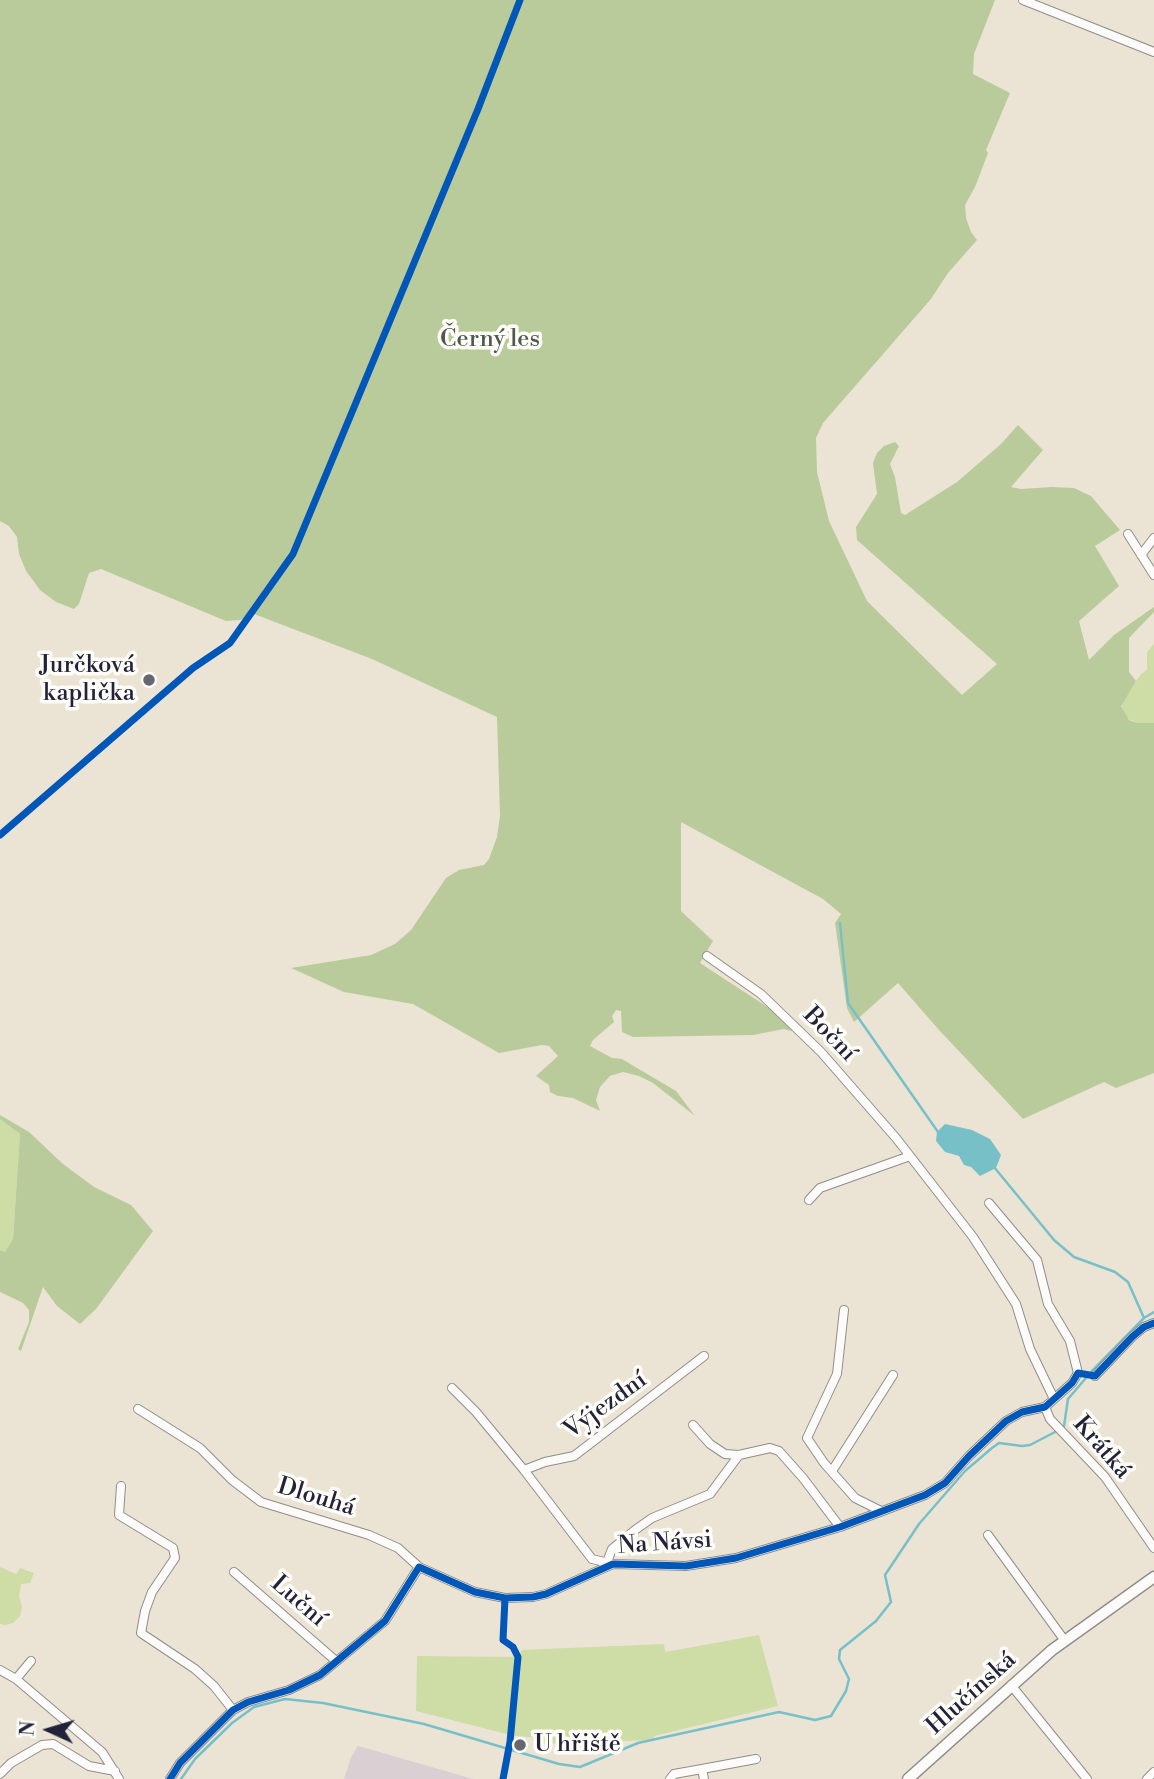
<!DOCTYPE html>
<html>
<head>
<meta charset="utf-8">
<style>
  body { margin:0 }
  #map { position:relative; width:1154px; height:1779px; overflow:hidden; background:#ebe4d5; font-family:"Libre Bodoni",serif }
  canvas { display:block }
  .north { position:absolute; left:14px; top:1695px; width:70px; height:70px; -webkit-text-stroke:5px #fdfcf7; paint-order:stroke; rotate:274deg; font-size:19px; font-weight:700; line-height:28px; text-align:center; color:#22223b }
  .north::after { content:''; display:block; margin:auto; width:24px; height:32px; background:#22223b; clip-path:polygon(50% 0,100% 100%,50% 72%,0 100%) }
</style>
</head>
<body>
<div id="map">
<canvas width="1154" height="1779"></canvas>
<div class="north">N</div>
</div>
<script>
const ctx = document.querySelector('canvas').getContext('2d');
ctx.lineJoin = 'round';
function paint(path, color) { ctx.fillStyle = color; ctx.fill(path, 'evenodd'); }
const poly = rows => new Path2D(rows.map(r => 'M' + r).join(''));
function stroke(path, color, width, dash) { ctx.strokeStyle = color; ctx.lineWidth = width; ctx.lineCap = dash ? 'butt' : 'round'; ctx.setLineDash(dash || []); ctx.stroke(path); }
function write(font, color, halo, rows, align = 'center') {
  ctx.font = font + ' "Libre Bodoni",serif'; ctx.lineWidth = 7; ctx.setLineDash([]); ctx.textBaseline = 'middle'; ctx.strokeStyle = halo; ctx.fillStyle = color; for (const [text, x, y, turn = 0] of rows) {
    ctx.save(); ctx.translate(x, y); ctx.rotate((+turn || 0) * Math.PI / 180); ctx.textAlign = isNaN(turn) ? turn : align; if (halo) ctx.strokeText(text, 0, 0); ctx.fillText(text, 0, 0); ctx.restore();
  }
}
paint(poly([
  [358,1746,369,1749,473,1779,344,1779,351,1757]
]), '#dacfd3');
paint(poly([
  [1154,644,1154,723,1137,723,1125,717,1121,703,1141,674,1147,670,1147,652],
  [0,1119,20,1134,13,1239,5,1252,0,1250],
  [0,1567,16,1574,20,1568,34,1573,30,1583,21,1584,19,1596,22,1607,20,1616,13,1623,5,1625,0,1624],
  [759,1635,778,1706,654,1736,654,1740,543,1744,542,1738,515,1736,416,1711,417,1656,520,1657,521,1650,664,1644,665,1652]
]), '#cedca5');
paint(poly([
  [0,0,995,0,974,54,973,74,1010,93,986,150,988,153,975,187,965,205,966,218,971,232,977,240,948,273,931,299,823,423,816,438,817,472,829,521,867,601,962,695,997,664,857,540,856,527,877,494,873,463,877,453,884,446,895,442,899,446,890,464,895,477,901,513,905,515,957,482,1001,444,1018,425,1043,450,1011,487,1021,489,1052,487,1074,488,1091,496,1120,530,1095,546,1119,586,1079,621,1089,660,1114,635,1154,607,1154,612,1129,638,1129,672,1136,681,1121,706,1129,720,1137,723,1154,723,1154,1073,1116,1088,1104,1082,1023,1119,939,1030,898,983,854,1022,847,1008,835,923,841,914,823,899,681,822,681,911,713,941,700,963,798,1027,791,1031,784,1029,753,1035,633,1037,622,1032,621,1011,616,1010,612,1016,614,1022,593,1040,590,1046,612,1058,622,1059,676,1091,695,1116,653,1083,639,1076,623,1072,610,1076,600,1087,596,1100,600,1111,573,1098,558,1096,550,1092,549,1085,536,1076,558,1056,549,1046,542,1045,499,1053,413,1004,344,992,291,968,371,955,395,944,411,930,446,878,459,870,484,865,489,859,497,837,500,816,497,717,372,659,254,614,240,620,226,621,101,569,89,573,79,604,74,609,56,602,40,590,26,571,19,554,17,537,9,526,0,521],
  [0,1115,29,1132,63,1164,94,1187,131,1205,153,1231,96,1309,80,1324,57,1306,43,1287,21,1351,18,1349,29,1322,29,1310,23,1303,0,1292,0,1250,5,1252,13,1239,20,1134,0,1119]
]), '#b9cb9b');
paint(poly([
  [945,1124,972,1130,990,1139,1001,1155,996,1168,980,1176,971,1167,964,1165,959,1156,945,1152,936,1141,937,1132]
]), '#77c0c8');
stroke(poly([
  [840,923,848,1003,938,1132],
  [994,1167,1054,1240,1074,1257,1115,1272,1128,1282,1144,1318],
  [1064,1426,1068,1399,1091,1372,1144,1318,1154,1312],
  [181,1779,195,1759,232,1723,254,1707,285,1699,323,1703,424,1724,559,1764,580,1767,638,1743,779,1712,815,1720,831,1716,846,1691,849,1679,839,1659,840,1650,876,1621,891,1602,885,1575,919,1524,965,1471,992,1448,999,1443,1022,1446,1030,1445,1057,1431]
]), '#77c0c8', 2.5);
const street = poly([
  [1023,0,1154,52],
  [1128,534,1154,575],
  [1141,555,1154,538],
  [707,956,761,994,821,1052,896,1138,973,1237,1016,1304,1030,1349,1054,1399],
  [809,1200,820,1188,910,1156],
  [844,1310,837,1374,807,1438,824,1463,855,1498,881,1511],
  [1095,1376,1132,1337,1144,1327,1154,1323],
  [452,1388,476,1412,524,1470,592,1559,613,1564],
  [1045,1407,1050,1419,1105,1477,1154,1548],
  [138,1409,200,1448,232,1480,261,1502,369,1535,398,1548,419,1567,475,1592,505,1598,533,1597,546,1594,613,1564,686,1566,736,1558,840,1527,925,1495,945,1483,969,1456,1006,1421,1022,1412,1045,1407,1072,1383,1078,1373,1070,1341,1048,1304,1037,1260,989,1203],
  [693,1425,710,1444,725,1454,739,1455,770,1448,779,1451,803,1478,840,1527],
  [524,1470,545,1462,574,1456,704,1356],
  [832,1471,893,1375],
  [121,1486,119,1515,173,1548,175,1558,152,1592,145,1611,141,1633,195,1669,214,1686,233,1710],
  [988,1535,1065,1641],
  [607,1562,612,1549,635,1530,652,1518,710,1494,739,1455],
  [234,1572,336,1661],
  [0,1670,16,1679,102,1752,119,1779],
  [16,1679,31,1661],
  [1011,1685,1087,1779],
  [0,1774,11,1763,42,1745,53,1744,89,1766,115,1771],
  [170,1779,180,1763,233,1710,248,1702,289,1690,320,1675,385,1621,419,1567],
  [670,1779,674,1774,702,1769],
  [704,1779,702,1769,756,1759],
  [1147,1779,1154,1772]
]);
const secondary = poly([
  [908,1779,1052,1650,1154,1577]
]);
stroke(street, '#908d89', 10);
stroke(secondary, '#908d89', 13);
stroke(street, '#fcfbf9', 8);
stroke(secondary, '#fcfbf9', 10);
stroke(poly([
  [0,835,193,668,230,643,293,554,478,109,520,0],
  [170,1779,180,1763,233,1710,248,1702,289,1690,320,1675,385,1621,419,1567,475,1592,505,1598,533,1597,546,1594,613,1564,686,1566,736,1558,840,1527,925,1495,945,1483,969,1456,1006,1421,1022,1412,1045,1407,1072,1383,1078,1373,1095,1376,1132,1337,1144,1327,1154,1323],
  [503,1779,510,1742,518,1657,513,1647,503,1640,505,1598]
]), '#0057b8', 7);
for (const [x, y, r, color] of [
  [149,680,7,"#686671"],
  [520,1745,7,"#686671"]
]) { const dot = new Path2D(); dot.arc(x, y, r, 0, 2 * Math.PI); ctx.fillStyle = color; ctx.fill(dot); stroke(dot, '#fdfcf7', 2.5); }
write('24px', '#4e584f', '#fdfcf7', [
  ["Černý les",490,340]
]);
write('24px', '#22223b', '#fdfcf7', [
  ["Jurčková",135,666],
  ["kaplička",135,694],
  ["U hřiště",534,1745,"left"]
], 'right');
write('24px', '#22223b', '#fdfcf7', [
  ["Boční",829,1035,46],
  ["Výjezdní",606,1406,-36],
  ["Krátká",1101,1448,49],
  ["Dlouhá",316,1498,17],
  ["Na Návsi",665,1544,-4],
  ["Luční",298,1602,41],
  ["Hlučínská",972,1694,-42]
]);
</script>
</body>
</html>
